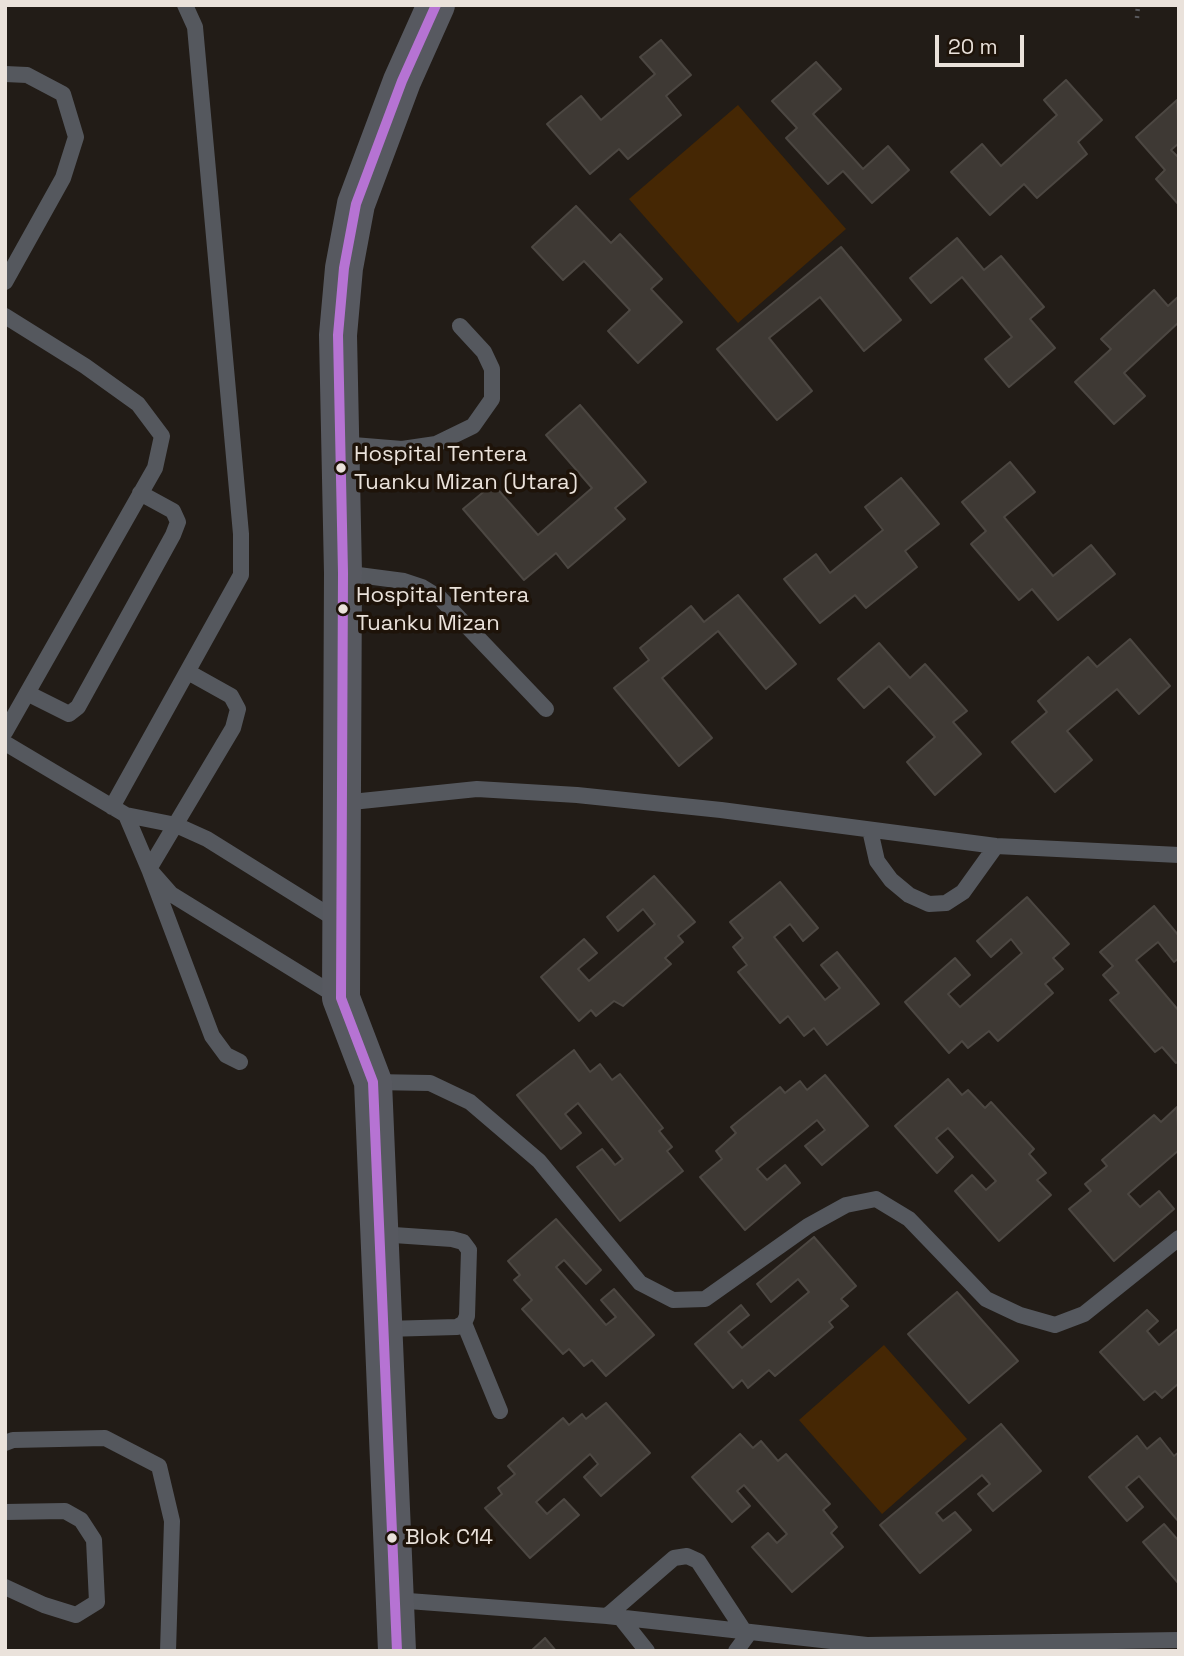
<!DOCTYPE html>
<html>
<head>
<meta charset="utf-8">
<style>
  body { margin:0 }
  #map { position:relative; width:1184px; height:1656px; overflow:hidden; background:#221c17; font-family:"Space Grotesk",sans-serif }
  canvas { display:block }
  .frame { position:absolute; inset:0; border:7px solid #eae2db; pointer-events:none }
  .scale { position:absolute; left:935px; top:35px; width:89px; height:32px; box-sizing:border-box; border:4px solid #eae2db; border-top:0; padding-left:9px; font-size:21px; line-height:24px; white-space:nowrap; color:#eae2db; -webkit-text-stroke:5px #1e1309; paint-order:stroke }
</style>
</head>
<body>
<div id="map">
<canvas width="1184" height="1656"></canvas>
<div class="frame"></div>
<div class="scale">20 m</div>
</div>
<script>
const ctx = document.querySelector('canvas').getContext('2d');
ctx.lineJoin = 'round';
function paint(path, color) { ctx.fillStyle = color; ctx.fill(path, 'evenodd'); }
const poly = rows => new Path2D(rows.map(r => 'M' + r).join(''));
function stroke(path, color, width, dash) { ctx.strokeStyle = color; ctx.lineWidth = width; ctx.lineCap = dash ? 'butt' : 'round'; ctx.setLineDash(dash || []); ctx.stroke(path); }
function write(font, color, halo, rows, align = 'center') {
  ctx.font = font + ' "Space Grotesk",sans-serif'; ctx.lineWidth = 7; ctx.setLineDash([]); ctx.textBaseline = 'middle'; ctx.strokeStyle = halo; ctx.fillStyle = color; for (const [text, x, y, turn = 0] of rows) {
    ctx.save(); ctx.translate(x, y); ctx.rotate((+turn || 0) * Math.PI / 180); ctx.textAlign = isNaN(turn) ? turn : align; if (halo) ctx.strokeText(text, 0, 0); ctx.fillText(text, 0, 0); ctx.restore();
  }
}
paint(poly([
  [738,105,846,229,738,323,629,199],
  [884,1345,967,1439,882,1514,799,1420]
]), '#452704');
const building = poly([
  [661,40,691,75,666,96,681,115,628,159,619,149,590,174,547,124,581,96,601,120,655,74,640,57,661,40],
  [816,62,841,89,813,114,863,169,888,146,909,170,872,203,843,171,828,184,786,138,797,128,772,101,816,62],
  [1066,80,1102,120,1078,142,1087,154,1037,198,1024,184,990,215,951,172,982,144,1001,166,1057,115,1044,100,1066,80],
  [1177,100,1179,143,1171,150,1179,158,1179,205,1156,179,1165,170,1136,137,1177,100],
  [576,206,611,243,620,234,662,279,651,289,682,322,638,363,608,331,630,310,584,261,563,280,532,247,576,206],
  [957,238,984,270,1001,256,1044,307,1030,319,1055,348,1009,387,985,359,1012,337,962,277,931,303,910,278,957,238],
  [841,247,901,320,864,351,820,297,769,338,812,391,777,420,717,349,841,247],
  [1154,290,1168,306,1179,296,1179,322,1124,373,1145,396,1114,424,1075,382,1111,349,1101,339,1154,290],
  [580,405,646,482,615,508,625,519,568,568,556,553,524,580,463,509,493,484,538,535,592,488,546,435,580,405],
  [1010,462,1035,492,1004,517,1053,576,1091,545,1115,574,1058,620,1032,589,1019,600,971,544,986,531,962,502,1010,462],
  [901,478,939,524,905,551,917,567,866,608,855,595,820,623,784,579,816,554,830,573,883,530,865,507,901,478],
  [738,595,796,664,766,689,718,631,662,678,712,738,679,766,614,688,649,660,640,648,691,606,704,622,738,595],
  [1130,639,1170,686,1139,714,1117,689,1067,731,1092,760,1055,792,1012,742,1047,712,1038,701,1088,657,1097,667,1130,639],
  [879,643,910,678,925,664,967,711,953,722,981,754,935,795,907,762,935,737,889,686,864,708,838,679,879,643],
  [654,876,695,922,678,936,683,942,665,958,671,964,623,1006,614,1001,596,1016,591,1010,579,1021,541,977,584,939,597,953,578,969,589,981,655,924,643,909,618,931,607,917,654,876],
  [780,882,818,928,803,941,790,924,774,937,825,1000,840,988,821,965,837,952,879,1004,827,1045,814,1028,804,1036,788,1016,780,1023,738,972,747,965,733,947,743,938,730,922,780,882],
  [1027,897,1069,944,1053,958,1063,969,1045,984,1053,993,998,1041,989,1031,968,1048,962,1041,949,1053,905,1002,955,958,970,975,948,994,960,1007,1022,953,1011,939,991,957,977,941,1027,897],
  [1154,906,1179,936,1179,958,1174,962,1158,942,1136,960,1179,1011,1179,1061,1176,1063,1162,1047,1155,1052,1110,1000,1119,993,1103,975,1113,966,1100,952,1154,906],
  [574,1050,590,1072,600,1064,612,1080,620,1074,663,1128,659,1131,672,1147,667,1151,683,1171,620,1221,577,1167,602,1149,615,1165,623,1159,578,1103,565,1114,581,1133,561,1149,517,1095,574,1050],
  [825,1075,868,1126,822,1165,805,1146,825,1130,817,1120,757,1169,767,1180,785,1165,800,1183,745,1230,700,1177,722,1159,716,1151,736,1133,731,1127,780,1087,785,1093,800,1081,807,1090,825,1075],
  [948,1079,962,1095,968,1090,985,1108,991,1102,1034,1149,1029,1154,1046,1173,1037,1180,1051,1195,999,1241,955,1191,972,1175,986,1190,996,1181,948,1128,936,1138,953,1157,937,1173,895,1126,948,1079],
  [1177,1107,1179,1150,1128,1194,1140,1207,1159,1191,1174,1209,1114,1261,1069,1209,1091,1191,1085,1184,1107,1166,1102,1160,1154,1115,1161,1122,1177,1107],
  [556,1219,601,1270,586,1284,564,1260,556,1267,606,1325,616,1317,601,1300,614,1289,654,1335,606,1376,592,1360,584,1366,569,1349,563,1354,522,1309,532,1300,514,1280,520,1275,508,1261,556,1219],
  [814,1237,856,1286,841,1299,848,1306,829,1322,833,1327,775,1376,769,1370,748,1388,742,1380,733,1388,695,1344,741,1305,749,1315,728,1332,742,1348,809,1292,798,1279,771,1302,757,1284,814,1237],
  [957,1292,1018,1361,969,1403,908,1334,957,1292],
  [1147,1310,1158,1321,1147,1331,1159,1345,1179,1328,1179,1383,1162,1398,1155,1391,1144,1400,1100,1352,1147,1310],
  [606,1403,650,1453,601,1496,584,1477,598,1464,590,1454,536,1502,547,1514,564,1499,579,1515,530,1558,485,1508,502,1494,498,1488,515,1474,508,1466,563,1418,569,1425,582,1414,586,1419,606,1403],
  [1001,1424,1041,1471,993,1511,978,1494,990,1484,982,1475,936,1513,943,1521,955,1512,971,1530,920,1573,880,1525,1001,1424],
  [740,1434,753,1448,761,1441,778,1461,786,1454,830,1504,823,1510,837,1527,831,1533,843,1547,792,1592,752,1547,768,1533,777,1543,787,1534,744,1485,737,1491,750,1506,732,1522,692,1477,740,1434],
  [1137,1436,1147,1449,1160,1438,1174,1456,1179,1452,1179,1522,1139,1476,1126,1487,1143,1507,1127,1521,1089,1477,1137,1436],
  [1164,1524,1177,1539,1179,1538,1179,1584,1143,1542,1164,1524],
  [545,1638,556,1651,531,1651,545,1638]
]);
paint(building, '#3e3934');
stroke(building, '#4c4742', 2);
stroke(poly([
  [1137,18,1138,5]
]), '#58585c', 4.5, [2, 5]);
stroke(poly([
  [5,74,27,75,63,94,76,137,63,178,5,282],
  [5,316,85,366,138,404,162,436,155,468,5,732],
  [341,444,402,449,436,444,473,426,492,399,492,369,484,352,460,326],
  [343,573,404,581,422,587,440,598,546,709],
  [188,672,231,696,238,709,233,728,149,869,212,1036,226,1055,240,1062],
  [27,693,69,714,78,707,173,535,178,522,173,511,140,493],
  [5,743,126,815,176,825,207,839,340,922],
  [342,803,477,789,577,795,721,810,996,846,1179,855],
  [112,807,241,575,241,534,195,27,185,5],
  [126,815,149,869,171,894,338,997],
  [870,830,877,861,891,880,909,895,929,904,946,903,963,892,996,846],
  [373,1082,430,1083,470,1102,539,1161,640,1283,673,1300,705,1299,808,1226,846,1205,876,1199,909,1219,986,1299,1020,1315,1055,1325,1084,1314,1179,1238],
  [379,1234,452,1239,463,1242,469,1250,467,1316,464,1323,457,1327,385,1329],
  [464,1323,500,1411],
  [5,1443,13,1440,105,1438,159,1466,172,1521,168,1651],
  [5,1512,65,1511,81,1520,94,1540,97,1602,76,1615,44,1605,5,1587],
  [395,1600,607,1616,867,1645,1179,1640],
  [607,1616,674,1558,687,1556,698,1561,744,1631],
  [620,1617,647,1651],
  [736,1651,750,1632]
]), '#55585e', 16);
stroke(poly([
  [397,1651,373,1082,341,998,343,573,338,335,344,268,356,204,402,81,436,5]
]), '#575960', 38);
stroke(poly([
  [397,1651,373,1082,341,998,343,573,338,335,344,268,356,204,402,81,436,5]
]), '#b673d3', 10);
for (const [x, y, r, color] of [
  [341,468,6,"#eae2db"],
  [343,609,6,"#eae2db"],
  [392,1538,6,"#eae2db"]
]) { const dot = new Path2D(); dot.arc(x, y, r, 0, 2 * Math.PI); ctx.fillStyle = color; ctx.fill(dot); stroke(dot, '#1e1309', 2.5); }
write('22px', '#eae2db', '#1e1309', [
  ["Hospital Tentera",354,455],
  ["Tuanku Mizan (Utara)",354,483],
  ["Hospital Tentera",356,596],
  ["Tuanku Mizan",356,624],
  ["Blok C14",405,1538]
], 'left');
</script>
</body>
</html>
